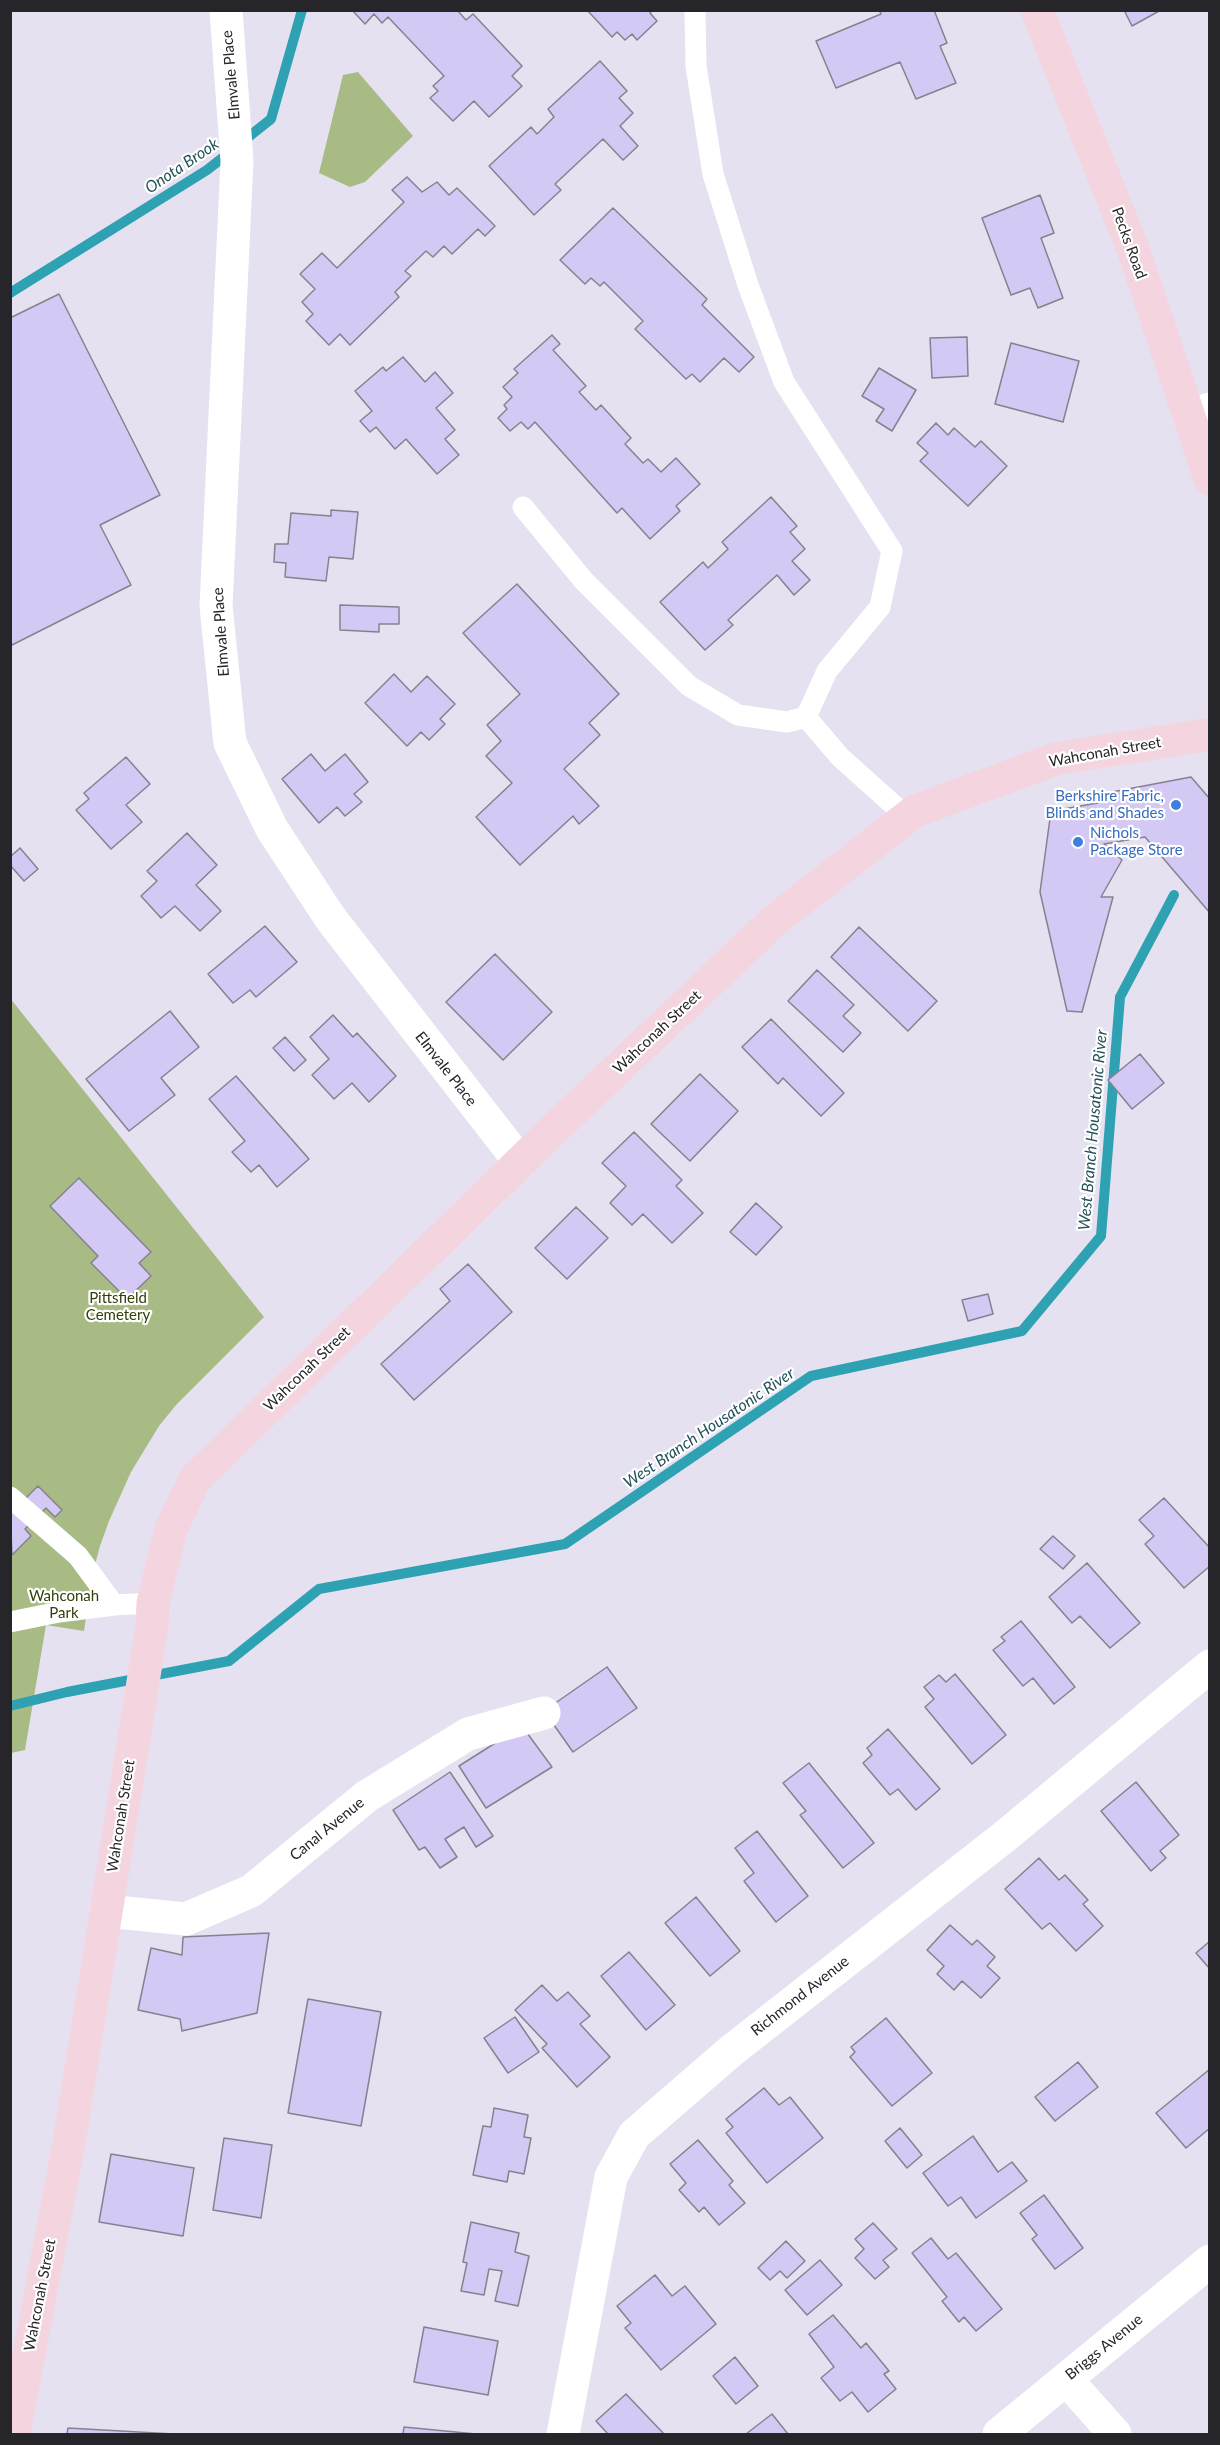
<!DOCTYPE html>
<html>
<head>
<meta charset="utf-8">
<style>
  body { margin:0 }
  #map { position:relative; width:1220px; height:2445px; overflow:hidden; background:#e5e1f1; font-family:Lato,sans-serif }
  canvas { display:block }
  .frame { position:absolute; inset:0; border:12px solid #26252a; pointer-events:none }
</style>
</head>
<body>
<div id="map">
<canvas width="1220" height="2445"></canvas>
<div class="frame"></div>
</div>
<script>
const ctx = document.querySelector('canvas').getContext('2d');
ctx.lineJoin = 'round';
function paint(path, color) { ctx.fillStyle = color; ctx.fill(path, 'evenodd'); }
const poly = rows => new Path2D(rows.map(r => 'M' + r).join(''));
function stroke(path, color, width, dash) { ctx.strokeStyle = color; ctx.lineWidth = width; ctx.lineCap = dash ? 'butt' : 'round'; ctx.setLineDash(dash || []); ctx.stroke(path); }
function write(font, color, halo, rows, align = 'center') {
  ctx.font = font + ' Lato,sans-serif'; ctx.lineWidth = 4.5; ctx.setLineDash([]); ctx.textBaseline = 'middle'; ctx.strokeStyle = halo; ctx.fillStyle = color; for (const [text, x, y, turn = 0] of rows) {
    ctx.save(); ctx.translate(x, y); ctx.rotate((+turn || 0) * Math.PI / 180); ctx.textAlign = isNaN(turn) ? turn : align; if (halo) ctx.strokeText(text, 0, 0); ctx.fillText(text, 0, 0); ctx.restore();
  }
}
paint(poly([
  [358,72,413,136,365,182,350,187,319,173,343,75],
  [10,998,264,1317,176,1405,159,1426,131,1472,109,1521,100,1546,93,1572,84,1631,46,1625,25,1750,11,1753]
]), '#a8bb84');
stroke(poly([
  [242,142,271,119,302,10],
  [10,293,207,170,230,152],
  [10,1706,67,1692,229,1661,319,1589,565,1544,811,1376,1022,1331,1101,1236,1120,997,1174,895]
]), '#2ea1b2', 10);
const building = poly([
  [352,10,457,10,466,20,473,14,522,66,512,76,522,86,489,117,474,101,453,121,430,98,438,91,433,86,444,76,388,17,382,23,374,14,365,24,352,10],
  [587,10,653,10,650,13,657,21,637,40,632,34,625,40,617,32,612,37,587,10],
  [879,10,934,10,947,43,940,46,956,83,916,99,900,62,836,88,816,41,881,14,879,10],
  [1124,10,1161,10,1132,26,1124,10],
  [600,61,627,91,619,98,633,113,620,126,638,146,623,160,603,139,555,184,561,190,534,215,489,166,531,127,537,134,554,117,548,109,600,61],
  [407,177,422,192,437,182,449,195,457,188,495,226,485,236,478,229,452,254,444,246,433,257,426,251,405,271,411,276,395,292,399,297,350,345,340,334,329,345,306,321,313,314,302,302,315,289,300,274,322,253,337,268,404,202,392,190,407,177],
  [1040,195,1054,233,1041,238,1063,298,1038,308,1030,288,1011,295,982,218,1040,195],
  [613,208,707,299,702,305,754,357,739,372,724,358,700,382,692,374,686,379,635,329,643,321,604,282,600,286,591,278,585,284,560,260,613,208],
  [59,294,160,495,100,525,131,585,10,646,10,318,59,294],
  [552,335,560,344,553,350,586,386,579,392,596,410,601,405,631,438,625,444,643,463,648,459,661,472,676,458,700,484,676,506,680,511,650,539,622,508,617,513,535,422,528,429,521,422,510,431,498,418,507,409,504,405,512,397,503,387,518,373,514,369,552,335],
  [967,337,968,376,932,378,930,338,967,337],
  [1011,343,1079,361,1063,422,995,404,1011,343],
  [403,357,425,382,435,372,453,393,436,408,455,430,445,439,459,455,437,474,406,439,395,449,376,427,370,432,360,421,372,411,355,391,383,367,386,371,403,357],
  [879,368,916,390,892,431,876,421,884,409,862,396,879,368],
  [936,423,948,435,954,428,975,447,981,441,1007,466,968,506,920,461,928,453,917,443,936,423],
  [771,497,797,526,790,532,805,549,792,561,810,580,794,595,777,575,728,620,733,625,705,650,660,602,703,562,708,568,728,549,722,542,771,497],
  [331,510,358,512,353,559,329,557,326,581,285,577,286,563,274,562,275,544,288,544,291,513,331,516,331,510],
  [517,584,619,694,589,723,600,735,564,769,599,806,579,824,573,816,520,865,476,817,512,783,486,756,501,741,487,725,520,694,463,633,517,584],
  [340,605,399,607,399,624,379,624,379,632,340,630,340,605],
  [394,674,411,692,427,676,455,704,440,719,445,724,429,740,421,732,407,746,365,703,394,674],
  [311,754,325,771,345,754,368,782,354,794,362,802,345,816,337,807,319,823,282,779,311,754],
  [126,757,150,784,126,805,142,822,111,849,76,810,89,799,84,793,126,757],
  [1191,777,1210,799,1210,913,1145,837,1104,844,1122,860,1101,897,1113,897,1082,1012,1067,1011,1040,892,1051,811,1098,803,1096,795,1191,777],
  [187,833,217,865,196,885,221,911,200,931,175,906,161,918,141,896,157,881,147,871,187,833],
  [20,848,38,869,24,881,10,865,10,857,20,848],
  [265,926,297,962,256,997,250,990,233,1003,208,974,265,926],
  [859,927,937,1001,908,1031,831,957,859,927],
  [495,954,552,1012,503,1060,446,1002,495,954],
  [817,970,854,1005,843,1016,861,1033,843,1052,788,1001,817,970],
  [170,1011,199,1047,161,1078,175,1095,129,1131,86,1079,170,1011],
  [333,1015,353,1037,357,1033,396,1076,369,1102,352,1083,334,1099,312,1075,329,1059,310,1037,333,1015],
  [771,1019,844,1093,821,1116,783,1078,778,1084,742,1047,771,1019],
  [285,1037,306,1060,294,1071,273,1048,285,1037],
  [1140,1054,1164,1083,1132,1109,1108,1080,1140,1054],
  [700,1074,738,1111,690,1161,651,1124,700,1074],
  [236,1076,309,1159,277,1187,259,1165,251,1172,232,1152,245,1141,209,1099,236,1076],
  [634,1132,682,1180,676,1186,703,1213,672,1243,643,1214,632,1225,610,1203,626,1186,602,1163,634,1132],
  [79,1178,151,1252,139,1263,151,1276,127,1299,91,1263,98,1256,50,1206,79,1178],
  [756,1203,782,1227,756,1255,730,1232,756,1203],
  [576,1207,608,1238,567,1279,535,1248,576,1207],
  [468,1264,512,1312,414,1400,381,1364,450,1301,440,1289,468,1264],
  [988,1294,993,1314,968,1321,962,1300,988,1294],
  [38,1486,62,1510,55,1517,46,1508,25,1529,31,1536,12,1555,10,1514,38,1486],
  [1164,1498,1210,1548,1210,1566,1184,1588,1145,1544,1154,1536,1139,1520,1164,1498],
  [1053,1536,1075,1556,1063,1569,1040,1549,1053,1536],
  [1087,1563,1140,1623,1110,1648,1080,1616,1072,1623,1049,1597,1087,1563],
  [1021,1621,1075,1687,1054,1704,1033,1678,1023,1686,993,1650,1005,1641,1001,1637,1021,1621],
  [607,1667,637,1708,573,1752,544,1711,607,1667],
  [955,1674,1006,1735,972,1764,925,1707,934,1699,924,1687,939,1675,946,1682,955,1674],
  [522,1726,552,1767,486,1808,459,1766,522,1726],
  [888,1729,940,1789,916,1810,898,1789,890,1795,863,1763,872,1755,867,1748,888,1729],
  [809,1763,874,1843,843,1868,800,1815,806,1811,783,1783,809,1763],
  [450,1772,493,1836,476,1847,464,1827,445,1839,457,1857,440,1868,425,1847,419,1850,393,1810,450,1772],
  [1136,1782,1179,1835,1160,1851,1166,1858,1151,1871,1101,1811,1136,1782],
  [757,1831,808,1896,776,1922,744,1881,754,1873,735,1848,757,1831],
  [1039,1858,1059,1880,1065,1875,1088,1900,1083,1904,1103,1926,1076,1951,1050,1923,1042,1929,1005,1889,1039,1858],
  [696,1897,740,1951,710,1976,665,1923,696,1897],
  [950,1925,972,1945,977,1940,995,1957,987,1966,1000,1978,981,1998,962,1981,954,1990,937,1974,944,1966,927,1950,950,1925],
  [269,1933,257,2013,182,2031,180,2019,138,2010,151,1948,182,1955,183,1937,269,1933],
  [1210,1941,1210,1969,1196,1953,1210,1941],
  [629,1952,675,2005,646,2030,601,1976,629,1952],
  [542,1985,557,2001,568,1992,590,2016,580,2024,610,2057,577,2087,542,2048,547,2044,515,2010,542,1985],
  [308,1999,381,2012,361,2126,288,2113,308,1999],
  [515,2017,539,2052,508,2073,484,2038,515,2017],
  [886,2018,932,2073,892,2106,850,2057,855,2052,851,2047,886,2018],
  [1078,2062,1098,2087,1055,2121,1035,2097,1078,2062],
  [1210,2069,1210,2128,1186,2148,1156,2113,1210,2069],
  [764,2088,779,2105,790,2097,823,2138,767,2183,726,2133,733,2127,726,2119,764,2088],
  [494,2108,528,2115,524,2137,531,2138,524,2174,509,2171,507,2182,473,2175,483,2126,491,2127,494,2108],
  [900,2128,922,2155,907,2168,885,2141,900,2128],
  [973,2136,998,2172,1012,2162,1027,2181,976,2218,961,2197,948,2206,923,2173,973,2136],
  [224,2138,272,2145,261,2218,213,2210,224,2138],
  [698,2140,733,2181,729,2185,745,2203,719,2225,704,2207,699,2212,679,2190,686,2183,670,2164,698,2140],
  [111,2154,194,2168,183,2236,99,2222,111,2154],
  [1044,2195,1083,2248,1055,2269,1032,2239,1037,2235,1020,2213,1044,2195],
  [471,2222,519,2233,515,2252,529,2256,518,2306,495,2301,502,2271,489,2269,484,2295,461,2291,467,2263,463,2262,471,2222],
  [873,2223,897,2249,883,2260,889,2267,875,2279,855,2258,864,2249,855,2239,873,2223],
  [931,2238,948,2259,956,2253,1002,2309,976,2331,964,2317,959,2322,942,2301,947,2297,912,2253,931,2238],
  [786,2241,805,2261,787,2278,780,2271,770,2280,758,2268,786,2241],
  [820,2260,842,2285,807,2315,785,2290,820,2260],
  [655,2275,672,2296,685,2286,716,2324,661,2370,625,2328,631,2323,617,2306,655,2275],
  [833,2315,861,2348,866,2343,889,2371,884,2374,896,2389,868,2412,852,2392,840,2401,821,2378,834,2367,809,2334,833,2315],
  [424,2327,498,2341,488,2395,414,2382,424,2327],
  [735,2357,758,2386,736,2404,713,2376,735,2357],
  [626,2394,664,2434,608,2434,596,2421,626,2394],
  [772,2414,788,2434,746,2434,772,2414],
  [404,2427,476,2434,403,2434,404,2427],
  [68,2428,174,2434,67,2434,68,2428]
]);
paint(building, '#d4c8f4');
stroke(building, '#85828f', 1.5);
stroke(poly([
  [695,10,696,66,713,174,748,285,784,382,892,551,880,607,827,671,806,717],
  [523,507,584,581,689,686,738,715,787,722,806,717,840,757,907,817],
  [10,1497,78,1556,114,1605,153,1603],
  [10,1622,59,1612,114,1605]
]), '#fff', 21);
stroke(poly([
  [226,10,237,161,216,606,230,743,272,829,331,919,520,1162],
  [1189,417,1210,409],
  [106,1911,186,1919,251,1891,367,1796,468,1734,544,1713],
  [1066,2379,1115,2434],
  [563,2434,611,2177,634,2135,731,2051,1004,1837,1210,1666],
  [999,2434,1210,2261]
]), '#fff', 33);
stroke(poly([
  [1037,10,1133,249,1210,479],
  [14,2434,70,2137,152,1626,153,1603,171,1529,195,1479,553,1130,775,920,915,811,1056,759,1210,734]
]), '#f4d5df', 33);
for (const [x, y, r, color] of [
  [1176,805,6,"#3f7fe0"],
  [1078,842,6,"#3f7fe0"]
]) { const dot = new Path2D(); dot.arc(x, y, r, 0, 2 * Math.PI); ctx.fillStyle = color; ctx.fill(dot); stroke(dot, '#fff', 2); }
write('15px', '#26252a', '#fff', [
  ["Elmvale Place",231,75,-95],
  ["Pecks Road",1129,243,70],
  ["Elmvale Place",221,632,-94],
  ["Wahconah Street",1105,752,-10],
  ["Wahconah Street",657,1032,-43],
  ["Elmvale Place",446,1069,52],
  ["Wahconah Street",307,1369,-44],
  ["Wahconah Street",121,1816,-81],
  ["Canal Avenue",327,1829,-39],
  ["Richmond Avenue",800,1996,-38],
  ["Wahconah Street",40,2295,-79],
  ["Briggs Avenue",1104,2347,-39]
]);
write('15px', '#366cbe', '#fff', [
  ["Berkshire Fabric,",1164,796],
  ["Blinds and Shades",1164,813],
  ["Nichols",1090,833,"left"],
  ["Package Store",1090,850,"left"]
], 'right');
write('15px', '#314008', '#fff', [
  ["Pittsfield",118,1298],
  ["Cemetery",118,1315],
  ["Wahconah",64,1596],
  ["Park",64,1613]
]);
write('italic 16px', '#23525a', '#fff', [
  ["Onota Brook",182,166,-34],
  ["West Branch Housatonic River",1093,1130,-85],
  ["West Branch Housatonic River",709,1428,-34]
]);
</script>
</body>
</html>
